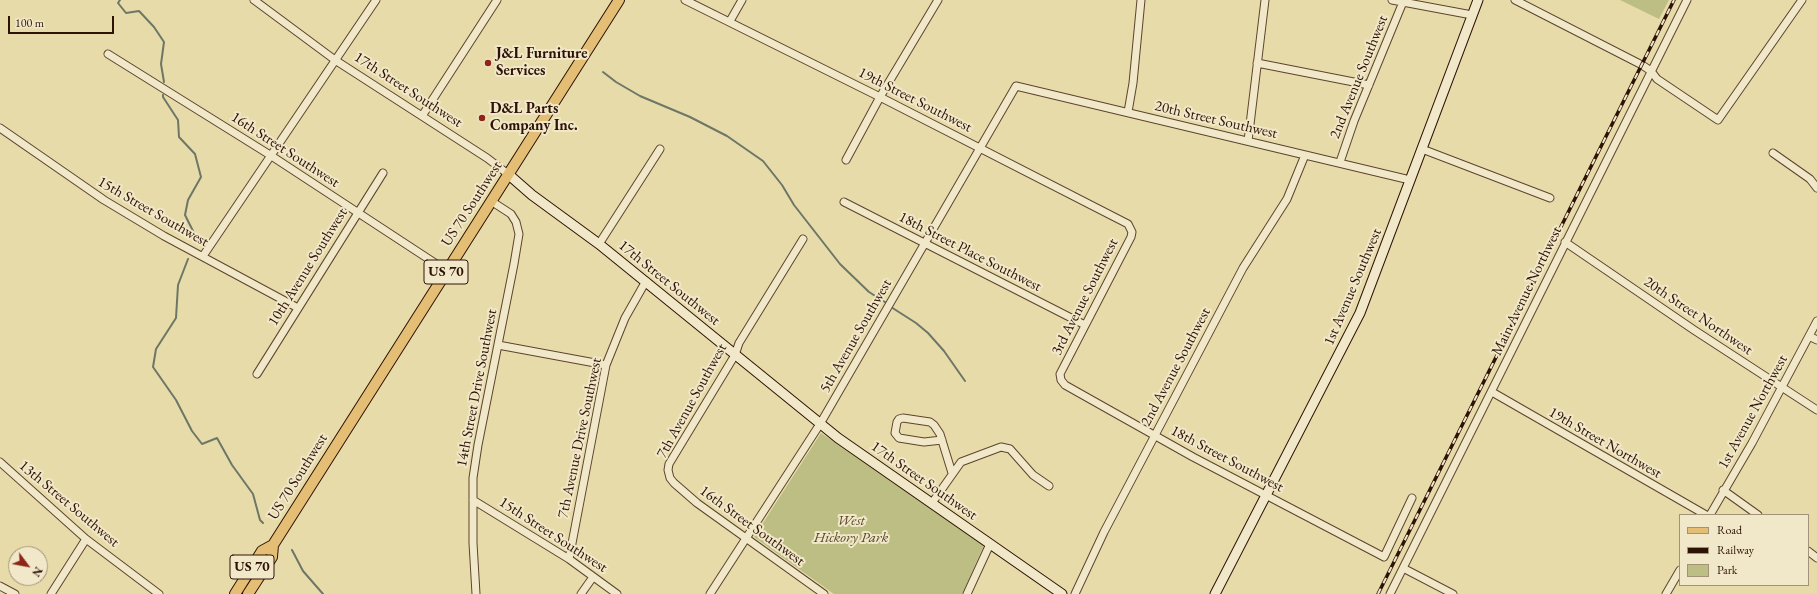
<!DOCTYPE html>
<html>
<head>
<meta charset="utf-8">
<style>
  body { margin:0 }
  #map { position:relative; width:1817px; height:594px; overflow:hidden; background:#e8dbaa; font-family:"EB Garamond",serif }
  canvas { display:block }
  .legend { position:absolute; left:1679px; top:514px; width:130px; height:72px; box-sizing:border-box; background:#f0e8c8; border:1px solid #a2927a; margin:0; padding:5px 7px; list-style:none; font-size:12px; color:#2e1206 }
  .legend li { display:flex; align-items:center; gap:8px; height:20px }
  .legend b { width:20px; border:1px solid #a2927a }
  .north { position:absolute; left:8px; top:546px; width:40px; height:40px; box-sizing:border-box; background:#f0e8c8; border:1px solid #a2927a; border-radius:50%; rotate:122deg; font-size:11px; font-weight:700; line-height:16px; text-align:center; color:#2e1206 }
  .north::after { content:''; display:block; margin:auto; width:14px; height:18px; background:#8f2418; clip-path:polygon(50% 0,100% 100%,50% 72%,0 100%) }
  .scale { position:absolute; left:8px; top:16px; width:106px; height:18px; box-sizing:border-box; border:2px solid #2e1206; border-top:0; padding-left:5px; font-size:12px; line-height:14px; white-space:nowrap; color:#2e1206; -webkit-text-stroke:3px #f0e8c8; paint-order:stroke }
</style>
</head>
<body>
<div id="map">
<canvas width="1817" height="594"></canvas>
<ul class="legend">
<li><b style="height:5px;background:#e4be75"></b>Road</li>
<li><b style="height:5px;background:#2e1206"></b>Railway</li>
<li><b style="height:11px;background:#bdbe84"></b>Park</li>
</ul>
<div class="north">N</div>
<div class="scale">100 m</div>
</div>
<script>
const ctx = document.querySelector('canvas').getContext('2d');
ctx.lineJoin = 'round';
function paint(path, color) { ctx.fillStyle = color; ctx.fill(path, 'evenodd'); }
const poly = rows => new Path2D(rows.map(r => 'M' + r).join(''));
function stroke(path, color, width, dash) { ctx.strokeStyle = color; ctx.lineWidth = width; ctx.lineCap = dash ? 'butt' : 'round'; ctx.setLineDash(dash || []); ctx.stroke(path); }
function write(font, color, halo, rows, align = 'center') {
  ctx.font = font + ' "EB Garamond",serif'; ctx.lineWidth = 4; ctx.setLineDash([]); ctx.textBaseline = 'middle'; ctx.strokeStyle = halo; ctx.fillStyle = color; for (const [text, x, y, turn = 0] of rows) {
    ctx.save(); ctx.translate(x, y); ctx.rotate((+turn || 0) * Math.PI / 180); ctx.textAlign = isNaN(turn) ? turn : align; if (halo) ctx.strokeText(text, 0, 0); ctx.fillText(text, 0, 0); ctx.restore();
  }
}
paint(poly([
  [1620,0,1669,0,1659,19],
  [821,433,984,545,962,594,834,594,754,537]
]), '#bdbe84');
stroke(poly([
  [120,0,118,3,126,13,139,11,154,27,164,42,161,64,164,82],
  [603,72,616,82,640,96,690,117,727,136,763,161,782,185,794,205,840,264,869,292,888,304],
  [163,95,163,97,178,120,179,137,195,154,201,177,188,200,185,215,195,235,194,240],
  [188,259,178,285,176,318,156,349,153,367,176,400,192,431,202,444,217,438,232,465,253,494,260,520,263,523],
  [891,307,916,323,928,333,944,351,965,381],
  [292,550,303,571,323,594]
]), '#6d7766', 2);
const street = poly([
  [254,0,335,60,487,158,508,174],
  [685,0,880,97,1128,224,1132,232,1131,237,1060,374,1061,380,1065,385,1193,457,1384,557,1412,498],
  [1392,0,1472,15],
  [1515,0,1642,65,1651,71,1657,79,1718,120,1802,0],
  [730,21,742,0],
  [108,54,270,155,447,271],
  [1257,63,1369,85],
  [1128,112,1133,83,1141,0],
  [422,116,497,0],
  [0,128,104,200,164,236,298,308],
  [1248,141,1265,0],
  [1422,149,1550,198],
  [1773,153,1810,179,1817,188],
  [846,160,880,97,938,0],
  [1340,162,1354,121,1403,2],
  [844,202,1085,325],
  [803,239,739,343,735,355,669,464,668,470,670,478,674,483,697,503,824,594],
  [1565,242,1694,330,1817,410],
  [599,244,660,149],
  [203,256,376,0],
  [1809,336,1817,340],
  [498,345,606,365],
  [257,374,383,173],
  [1492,392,1706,515],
  [942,440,924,442,899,438,895,433,897,422,899,419,903,418,930,422,934,425,940,434,952,473],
  [0,462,86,539,159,594],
  [1723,490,1758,515],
  [473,500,569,559,617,594],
  [932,503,961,462,1001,447,1010,449,1033,475,1049,486],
  [1710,515,1752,443,1817,321],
  [1808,551,1817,558],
  [569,559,606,365,625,318,646,281],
  [1403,568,1453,594],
  [0,586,15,594],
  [51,594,86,539],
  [476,594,473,543,473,478,478,445,514,264,519,234,516,222,511,214,491,201],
  [581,594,593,577],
  [710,594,820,424,1016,86,1410,180],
  [967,594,990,544],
  [1075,594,1104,532,1243,268,1287,199,1305,155],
  [1390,594,1687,0],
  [1666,594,1680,570]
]);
const secondary = poly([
  [508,174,532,195,599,244,838,438,1062,594],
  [1215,594,1360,313,1478,0]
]);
const primary = poly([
  [235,594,262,551,273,545,619,0],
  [248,594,272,557,273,545]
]);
stroke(street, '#5c442f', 9);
stroke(secondary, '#2e1206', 11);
stroke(primary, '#2e1206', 12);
stroke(street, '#f0e8c8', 7);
stroke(secondary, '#f0e8c8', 9);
stroke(primary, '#e4be75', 10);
const rail = poly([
  [1378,594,1674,0]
]);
stroke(rail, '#2e1206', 3.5);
stroke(rail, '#f0e8c8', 2, [6]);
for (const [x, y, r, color] of [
  [488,63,4,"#8f2418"],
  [482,118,4,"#8f2418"]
]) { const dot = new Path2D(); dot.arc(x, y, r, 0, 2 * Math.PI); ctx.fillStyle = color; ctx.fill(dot); stroke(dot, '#f0e8c8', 1.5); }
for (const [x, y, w] of [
  [446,272,44],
  [252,567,44]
]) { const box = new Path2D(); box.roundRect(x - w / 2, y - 12, w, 24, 3); ctx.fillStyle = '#f0e8c8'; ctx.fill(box); stroke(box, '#2e1206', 1); }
write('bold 14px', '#2e1206', null, [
  ["US 70",446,272],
  ["US 70",252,567]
]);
write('bold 15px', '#2e1206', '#f0e8c8', [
  ["J&L Furniture",496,54],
  ["Services",496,71],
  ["D&L Parts",490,109],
  ["Company Inc.",490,126]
], 'left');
write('15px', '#2e1206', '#f0e8c8', [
  ["2nd Avenue Southwest",1359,77,-68],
  ["17th Street Southwest",408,90,33],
  ["19th Street Southwest",915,100,27],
  ["20th Street Southwest",1216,120,13],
  ["16th Street Southwest",285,150,33],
  ["US 70 Southwest",472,204,-57],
  ["15th Street Southwest",153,212,30],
  ["18th Street Place Southwest",970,252,27],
  ["10th Avenue Southwest",308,267,-58],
  ["17th Street Southwest",669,283,39],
  ["1st Avenue Southwest",1353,287,-67],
  ["Main Avenue Northwest",1527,291,-64],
  ["3rd Avenue Southwest",1085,297,-63],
  ["20th Street Northwest",1698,316,34],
  ["5th Avenue Southwest",856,336,-60],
  ["2nd Avenue Southwest",1176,367,-62],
  ["14th Street Drive Southwest",477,388,-79],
  ["7th Avenue Southwest",692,401,-61],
  ["1st Avenue Northwest",1753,412,-61],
  ["7th Avenue Drive Southwest",580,438,-78],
  ["19th Street Northwest",1605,443,30],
  ["18th Street Southwest",1227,459,28],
  ["US 70 Southwest",298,477,-58],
  ["17th Street Southwest",924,481,35],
  ["13th Street Southwest",69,504,40],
  ["16th Street Southwest",752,526,36],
  ["15th Street Southwest",553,535,33]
]);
write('italic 15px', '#59462c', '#f0e8c8', [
  ["West",851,521],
  ["Hickory Park",851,538]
]);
</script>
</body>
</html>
